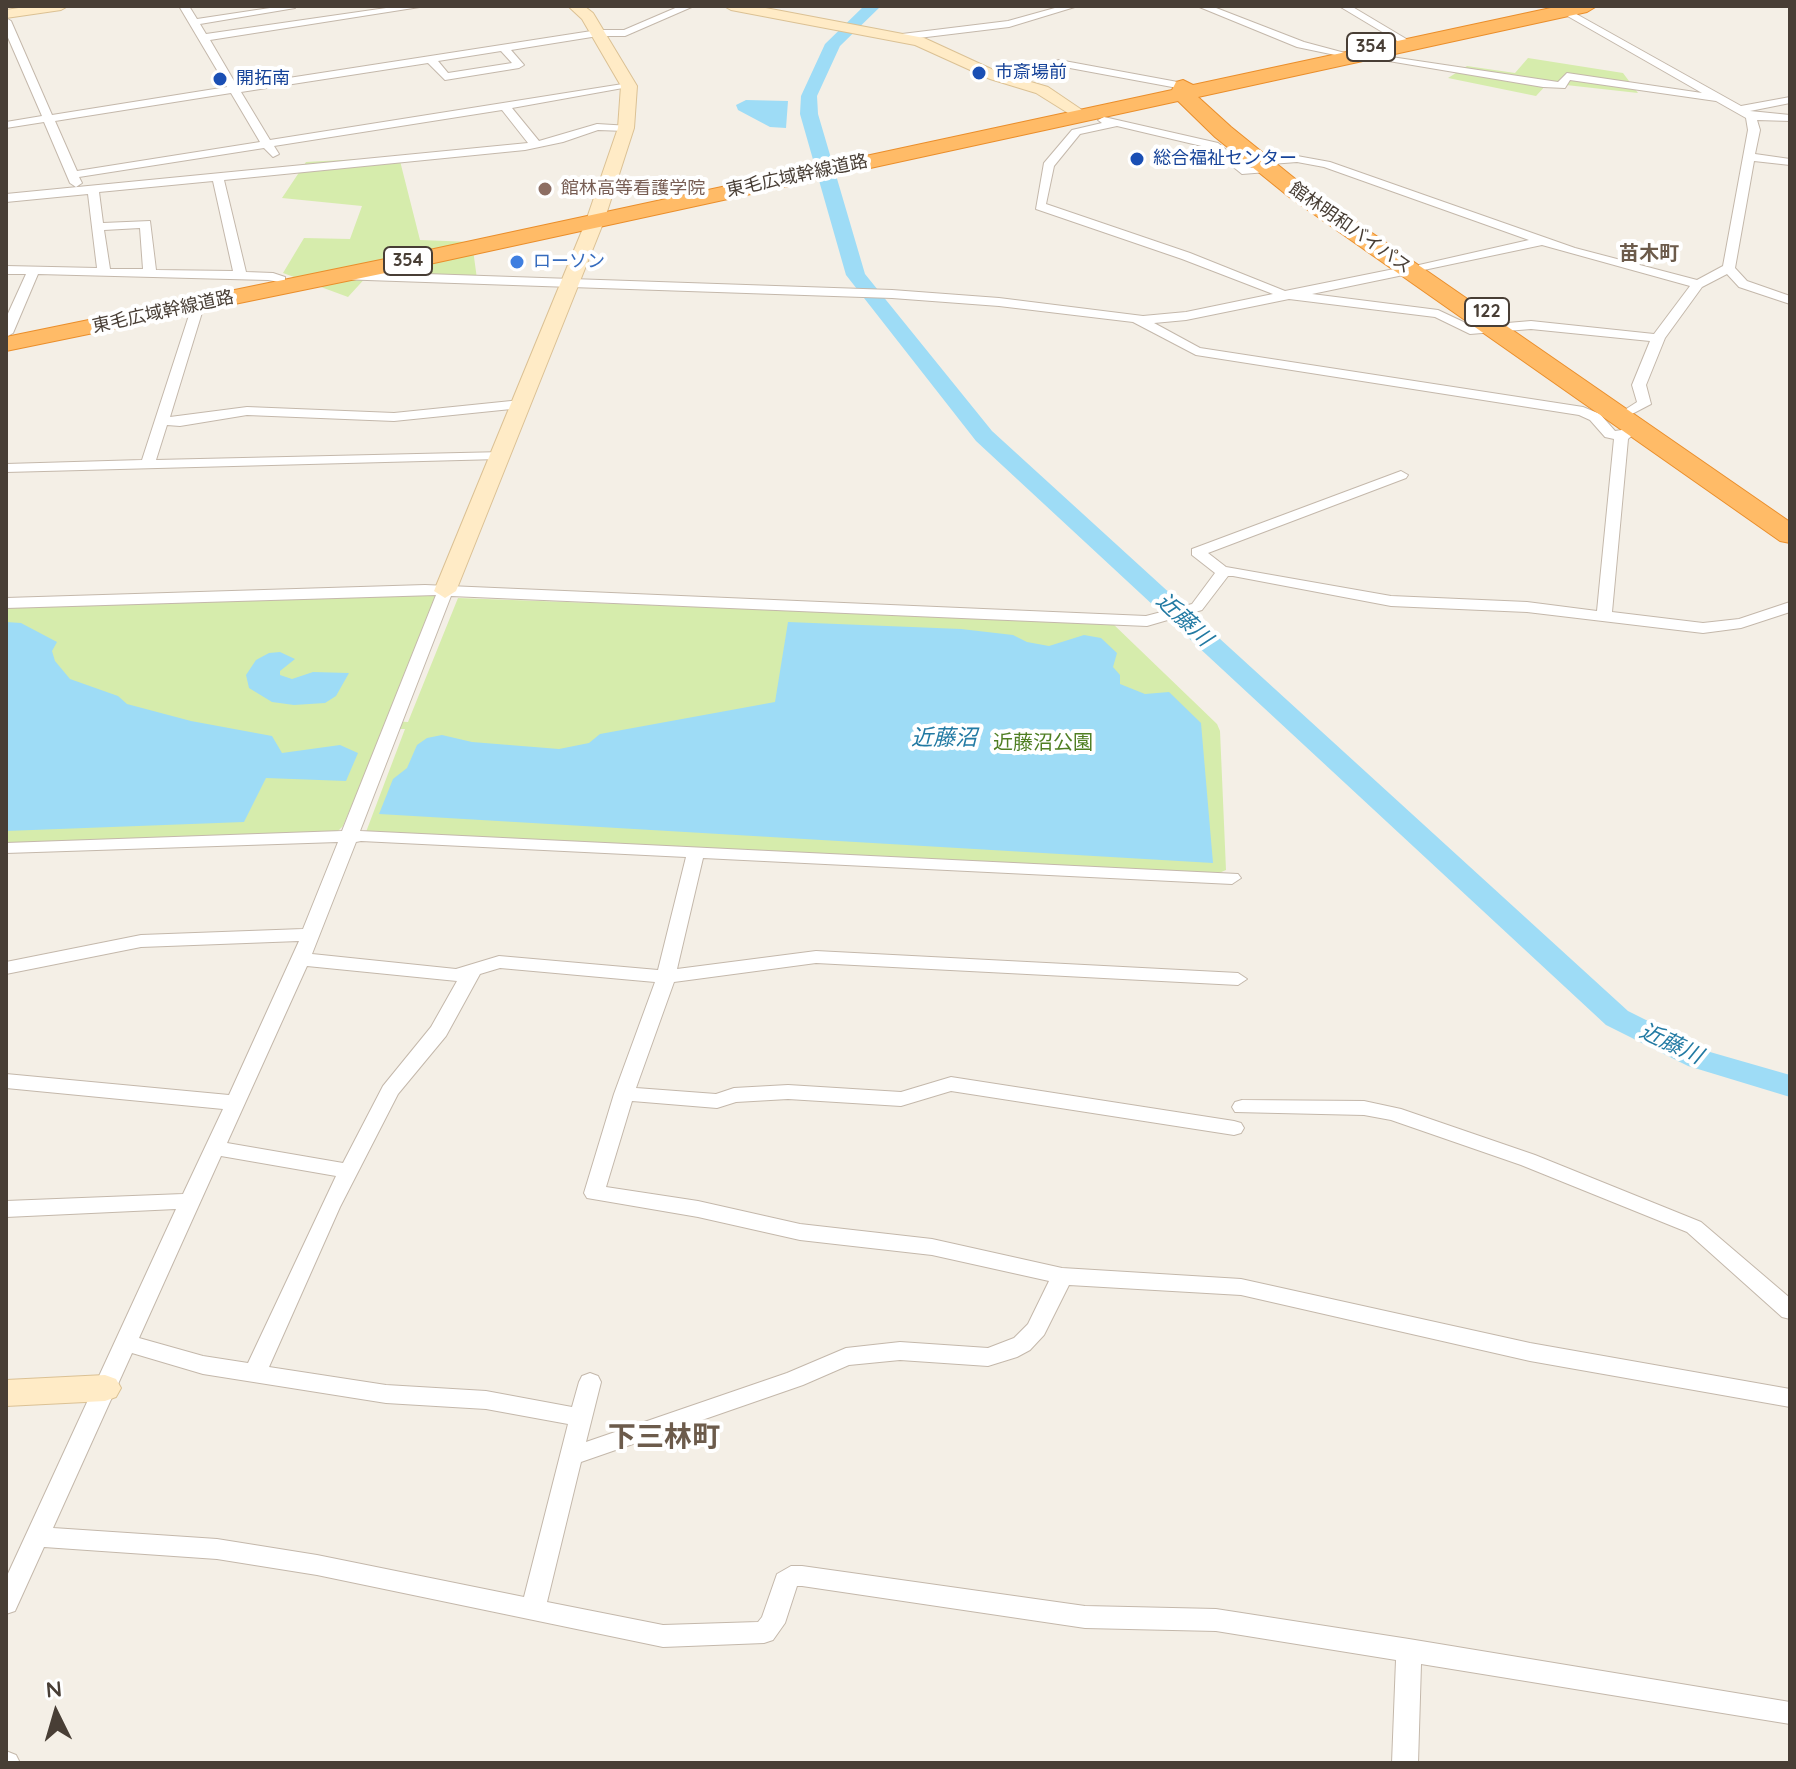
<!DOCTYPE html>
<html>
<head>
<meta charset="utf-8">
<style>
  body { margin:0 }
  #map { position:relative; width:1796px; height:1769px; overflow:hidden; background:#f4efe6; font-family:Quicksand,sans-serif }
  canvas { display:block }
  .frame { position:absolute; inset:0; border:8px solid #483e35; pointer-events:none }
  .north { position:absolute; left:16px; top:1673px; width:80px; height:80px; -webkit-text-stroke:6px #fff; paint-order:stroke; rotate:355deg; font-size:22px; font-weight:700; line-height:32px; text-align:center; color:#483e35 }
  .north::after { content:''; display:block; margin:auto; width:28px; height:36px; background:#483e35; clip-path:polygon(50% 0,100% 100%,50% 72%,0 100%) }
</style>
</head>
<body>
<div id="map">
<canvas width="1796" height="1769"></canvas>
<div class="frame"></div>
<div class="north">N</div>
</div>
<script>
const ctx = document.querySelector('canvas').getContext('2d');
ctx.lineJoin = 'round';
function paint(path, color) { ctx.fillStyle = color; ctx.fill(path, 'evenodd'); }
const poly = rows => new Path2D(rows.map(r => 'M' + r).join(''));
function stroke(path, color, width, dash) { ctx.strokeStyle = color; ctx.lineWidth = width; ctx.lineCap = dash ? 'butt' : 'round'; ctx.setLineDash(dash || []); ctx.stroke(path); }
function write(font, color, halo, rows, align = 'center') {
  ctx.font = font + ' Quicksand,"Noto Sans JP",sans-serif'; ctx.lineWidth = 8; ctx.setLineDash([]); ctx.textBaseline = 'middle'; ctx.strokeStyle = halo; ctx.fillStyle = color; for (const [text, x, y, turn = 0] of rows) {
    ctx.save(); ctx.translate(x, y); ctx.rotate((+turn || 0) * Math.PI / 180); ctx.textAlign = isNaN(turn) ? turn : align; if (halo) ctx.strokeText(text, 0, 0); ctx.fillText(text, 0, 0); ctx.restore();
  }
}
paint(poly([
  [1528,58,1623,73,1638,93,1548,83,1536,96,1448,78,1467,66,1515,73],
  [399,157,420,240,472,242,477,279,369,274,348,297,283,273,304,238,350,239,362,206,282,198,306,162],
  [371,595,436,596,390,721,408,722,458,598,1111,622,1217,724,1220,731,1226,870,1219,873,697,850,366,832,405,729,384,729,343,826,336,833,6,844,6,607]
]), '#d6ecac');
paint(poly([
  [746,100,788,101,786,128,770,127,738,110,736,105],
  [6,622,21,623,57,642,52,651,55,661,70,679,118,696,127,704,191,721,272,736,282,753,340,745,358,753,346,781,266,778,244,822,6,831],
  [788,622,961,629,1013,635,1027,642,1049,646,1084,635,1101,638,1117,653,1113,667,1120,675,1120,684,1145,694,1169,692,1201,723,1213,863,379,814,393,779,407,768,417,745,427,738,442,735,472,742,559,749,589,743,600,734,775,702],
  [280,652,295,659,280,671,280,675,292,679,313,672,349,673,336,696,325,703,294,705,272,702,249,688,246,675,256,660,269,653]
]), '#9edcf6');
paint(poly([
  [864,6,881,6,840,46,817,96,818,114,865,274,992,431,1628,1011,1710,1052,1790,1075,1790,1097,1688,1066,1606,1025,976,441,846,275,800,114,801,96,825,44,864,6]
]), '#9edcf6');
const street = poly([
  [179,6,189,6,197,19,283,6,295,8,200,24,206,34,400,6,426,6,210,40,237,86,598,30,624,30,680,6,694,6,625,36,598,36,511,50,524,65,519,68,445,80,428,63,241,92,270,140,629,83,634,86,512,108,539,141,597,124,630,126,632,128,626,131,598,130,563,142,525,150,224,180,246,272,273,273,285,277,285,283,268,280,38,274,13,333,6,337,6,318,26,274,6,274,6,266,97,268,88,194,6,202,6,194,528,143,502,110,274,146,279,154,273,157,264,148,79,177,82,183,76,187,70,183,44,122,6,128,6,122,42,116,6,33,6,18,11,21,52,115,227,87,179,6],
  [501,51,512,63,448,73,438,61,501,51],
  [231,93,260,142,77,171,55,121,231,93],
  [213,181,233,271,156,270,150,221,103,223,99,192,213,181],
  [140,228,143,269,110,269,104,230,140,228],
  [1062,6,1078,6,1009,27,902,40,897,37,902,34,1008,21,1062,6],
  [1197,6,1211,6,1304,42,1345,53,1340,56,1297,47,1197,6],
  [1339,6,1351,6,1408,40,1399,42,1339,6],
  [1550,6,1562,6,1741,106,1790,97,1790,103,1750,111,1790,115,1790,121,1757,120,1760,130,1755,154,1790,159,1790,165,1754,161,1735,268,1747,281,1790,296,1790,304,1739,287,1727,274,1702,287,1665,338,1646,385,1651,404,1630,415,1623,411,1637,402,1632,385,1650,341,1531,329,1470,334,1435,317,1289,299,1186,320,1154,323,1200,348,1583,407,1600,414,1615,431,1635,428,1637,431,1628,439,1612,612,1703,623,1739,619,1790,602,1790,612,1741,628,1703,633,1527,612,1391,606,1233,576,1228,576,1202,610,1147,626,451,596,360,831,1238,874,1241,878,1232,884,703,858,677,969,816,951,1238,973,1247,979,1238,985,816,963,674,982,636,1088,716,1094,734,1088,788,1085,901,1092,951,1077,1234,1121,1241,1123,1244,1128,1241,1133,1234,1135,951,1091,901,1106,788,1099,736,1102,717,1108,632,1101,606,1187,698,1201,800,1224,932,1239,1062,1268,1241,1279,1530,1343,1790,1389,1790,1407,1530,1361,1241,1295,1069,1285,1044,1335,1030,1350,1017,1357,988,1366,900,1360,849,1365,803,1385,581,1462,547,1602,663,1625,758,1622,762,1617,777,1574,791,1566,802,1566,1085,1606,1216,1609,1409,1639,1790,1702,1790,1724,1421,1664,1418,1763,1392,1763,1396,1660,1216,1631,1085,1628,802,1586,797,1586,785,1623,773,1640,764,1643,663,1647,317,1575,217,1559,44,1547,15,1611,6,1614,6,1578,176,1209,6,1217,6,1201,183,1194,223,1109,6,1088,6,1074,229,1095,299,941,141,947,6,974,6,962,141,935,303,929,338,842,6,853,6,843,342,831,436,595,6,608,6,598,425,585,1146,616,1192,604,1215,573,1192,555,1192,549,1401,471,1408,475,1406,478,1208,553,1226,567,1391,596,1527,602,1597,611,1614,439,1605,437,1590,420,1579,415,1196,355,1133,322,999,306,892,298,338,279,332,275,338,271,892,290,999,298,1143,316,1186,312,1273,294,1182,259,1036,209,1044,163,1072,130,1102,123,1098,120,1104,117,1218,143,1248,168,1267,166,1273,169,1267,172,1242,174,1210,148,1117,126,1080,134,1054,166,1046,204,1190,253,1285,291,1409,266,1413,267,1413,273,1312,294,1438,310,1472,326,1531,321,1654,334,1690,286,1542,245,1419,271,1419,265,1529,240,1324,167,1297,162,1271,164,1265,161,1271,158,1297,156,1330,162,1575,248,1697,280,1723,266,1748,130,1746,118,1716,101,1570,80,1565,88,1543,87,1353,55,1358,52,1558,82,1567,73,1702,93,1550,6],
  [361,841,686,857,658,970,499,956,456,969,312,954,356,842,361,841],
  [307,966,457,981,431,1027,383,1086,343,1163,227,1143,307,966],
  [500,968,655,982,614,1094,584,1193,587,1198,698,1217,800,1240,932,1255,1049,1281,1028,1324,1014,1338,988,1348,900,1342,846,1348,787,1373,586,1442,601,1382,598,1376,590,1373,582,1376,579,1382,572,1407,486,1391,386,1385,269,1367,340,1207,398,1094,446,1036,480,974,500,968],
  [221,1156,336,1176,248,1363,203,1356,139,1338,221,1156],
  [132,1353,203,1374,386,1403,486,1409,568,1424,524,1597,317,1555,217,1539,53,1528,132,1353],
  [1059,60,1183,83,1188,86,1183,89,1059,66,1006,82,1001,79,1059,60],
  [198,302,204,306,170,417,247,407,394,413,521,400,528,404,521,408,394,421,247,415,180,426,167,425,156,460,504,452,504,458,499,459,6,472,6,464,142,460,192,306,198,302],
  [1242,1100,1364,1101,1401,1109,1535,1155,1701,1222,1790,1298,1790,1319,1782,1317,1687,1232,1521,1165,1391,1120,1364,1115,1235,1112,1232,1107,1235,1102,1242,1100],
  [6,1751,16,1755,20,1763,6,1763,6,1751]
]);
const secondary = poly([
  [31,6,68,6,61,10,6,18,6,10,31,6],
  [568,6,584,6,593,13,637,86,634,128,604,221,456,591,445,598,434,591,586,221,618,128,621,86,582,19,568,6],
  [724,6,755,6,924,38,1000,73,1048,87,1082,110,1080,113,1068,113,1036,93,990,79,915,45,731,10,724,6],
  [105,1375,116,1379,121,1388,116,1397,105,1401,6,1406,6,1380,105,1375]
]);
const highway = poly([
  [1560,6,1597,6,1587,12,1198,97,1231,127,1304,186,1790,522,1790,543,1780,541,1288,196,1215,137,1178,101,434,263,6,351,6,337,434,249,1172,90,1176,82,1183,80,1193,85,1560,6]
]);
stroke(street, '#c4b8ab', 2);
stroke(secondary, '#dbc194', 2);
stroke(highway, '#ea8e2b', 2);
paint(street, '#fff');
paint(secondary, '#ffebc6');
paint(highway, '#ffbb67');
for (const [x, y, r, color] of [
  [979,73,8,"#1a4fb4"],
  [220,79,8,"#1a4fb4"],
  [1137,159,8,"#1a4fb4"],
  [545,189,8,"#8d6e63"],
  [517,262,8,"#3f7fe0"]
]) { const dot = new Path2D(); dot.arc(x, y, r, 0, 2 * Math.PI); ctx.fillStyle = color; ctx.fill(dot); stroke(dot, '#fff', 3); }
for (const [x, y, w] of [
  [1371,47,48],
  [408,261,48],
  [1487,312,44]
]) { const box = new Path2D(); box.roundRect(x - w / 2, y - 14, w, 28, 6); ctx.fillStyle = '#fff'; ctx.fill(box); stroke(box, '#483e35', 2); }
write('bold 18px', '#483e35', null, [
  ["354",1371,47],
  ["354",408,261],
  ["122",1487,312]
]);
write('18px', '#164399', '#fff', [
  ["市斎場前",995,73],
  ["開拓南",236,79],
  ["総合福祉センター",1153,159]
], 'left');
write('18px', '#483e35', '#fff', [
  ["東毛広域幹線道路",797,176,-12],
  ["館林明和バイパス",1350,228,35],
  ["東毛広域幹線道路",163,312,-12]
]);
write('18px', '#785e54', '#fff', [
  ["館林高等看護学院",561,189]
], 'left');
write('18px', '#366cbe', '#fff', [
  ["ローソン",533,262]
], 'left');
write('bold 20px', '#6c5b4b', '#fff', [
  ["苗木町",1649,254]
]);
write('20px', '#507f23', '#fff', [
  ["近藤沼公園",1043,743]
]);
write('italic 22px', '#227aa3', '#fff', [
  ["近藤川",1184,620,43],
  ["近藤沼",944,738],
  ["近藤川",1671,1044,25]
]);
write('bold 28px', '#6c5b4b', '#fff', [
  ["下三林町",664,1438]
]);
</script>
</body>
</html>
